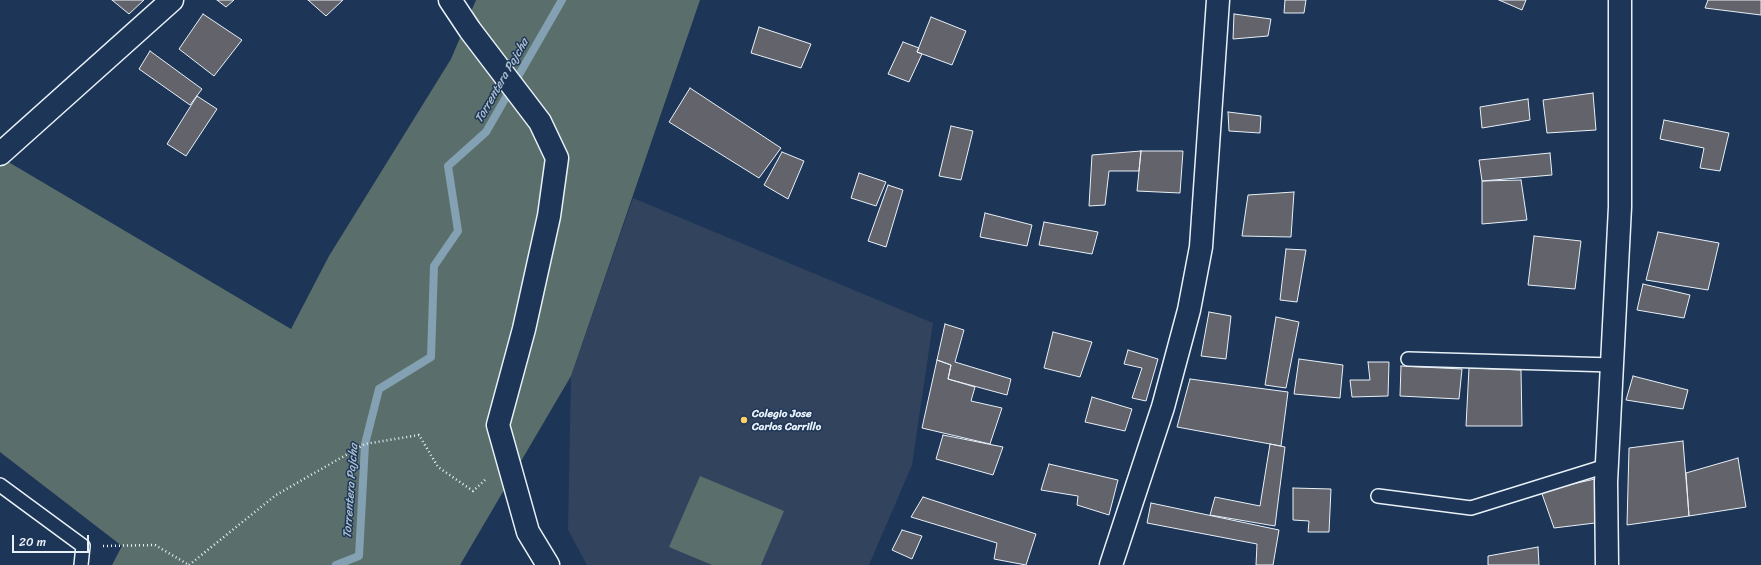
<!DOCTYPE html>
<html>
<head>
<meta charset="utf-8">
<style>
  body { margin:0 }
  #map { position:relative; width:1761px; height:565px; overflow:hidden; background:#1d3557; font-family:Sriracha,sans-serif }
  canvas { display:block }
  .scale { position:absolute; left:12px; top:535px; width:77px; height:18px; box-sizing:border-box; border:2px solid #e8f1f8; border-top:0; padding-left:5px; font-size:12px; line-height:14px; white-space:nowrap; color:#e8f1f8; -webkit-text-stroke:3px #1d3557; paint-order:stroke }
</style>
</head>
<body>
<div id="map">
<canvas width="1761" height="565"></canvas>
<div class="scale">20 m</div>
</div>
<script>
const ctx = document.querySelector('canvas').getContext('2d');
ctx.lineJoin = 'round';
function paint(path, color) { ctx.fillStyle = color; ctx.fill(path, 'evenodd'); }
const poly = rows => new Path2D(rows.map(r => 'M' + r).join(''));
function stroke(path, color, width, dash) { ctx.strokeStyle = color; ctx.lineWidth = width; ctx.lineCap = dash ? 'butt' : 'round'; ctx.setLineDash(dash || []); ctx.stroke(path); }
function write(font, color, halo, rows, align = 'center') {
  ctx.font = font + ' Sriracha,sans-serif'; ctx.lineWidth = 3; ctx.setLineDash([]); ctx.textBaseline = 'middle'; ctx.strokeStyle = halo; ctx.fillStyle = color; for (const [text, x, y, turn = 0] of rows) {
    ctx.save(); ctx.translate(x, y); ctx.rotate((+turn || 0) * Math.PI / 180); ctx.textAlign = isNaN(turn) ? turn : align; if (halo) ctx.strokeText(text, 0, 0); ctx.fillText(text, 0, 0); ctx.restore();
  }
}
paint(poly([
  [633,198,933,323,912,465,869,565,587,565,568,530,571,376]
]), '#32435d');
paint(poly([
  [476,0,700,0,571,376,460,565,112,565,122,546,0,452,0,164,5,160,291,329,329,256,451,59],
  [700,476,784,511,761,565,712,565,669,547]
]), '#5a6f6b');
stroke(poly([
  [336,565,359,556,365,444,379,389,431,357,434,266,458,231,448,166,486,132,562,0]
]), '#83a1b2', 8);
const building = poly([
  [112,0,144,0,129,14,112,0],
  [217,0,234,0,226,7,217,0],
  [308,0,343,0,326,16,308,0],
  [1285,0,1306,0,1304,13,1284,13,1285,0],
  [1499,0,1526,0,1522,10,1499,0],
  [1708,0,1761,0,1761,15,1705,8,1708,0],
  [203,14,242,40,214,76,179,49,203,14],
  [1234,14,1271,19,1268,36,1233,39,1234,14],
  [931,17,966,31,952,65,917,52,931,17],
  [759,27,811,44,801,68,751,53,759,27],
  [903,42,919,48,917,52,922,54,909,82,888,74,903,42],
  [150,51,202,89,190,105,139,69,150,51],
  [690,88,781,148,759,178,669,122,690,88],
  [1593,93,1596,130,1547,133,1543,100,1593,93],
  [197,96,217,109,186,156,167,144,197,96],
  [1528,99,1530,120,1482,128,1480,107,1528,99],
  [1228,112,1261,116,1260,133,1229,131,1228,112],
  [1664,120,1729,133,1720,171,1700,168,1704,148,1660,139,1664,120],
  [951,126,973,131,961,180,939,176,951,126],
  [1141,151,1183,151,1180,193,1137,191,1141,151],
  [1141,151,1139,171,1109,171,1105,205,1089,206,1092,155,1141,151],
  [782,152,804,161,788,199,764,185,782,152],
  [1550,153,1552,175,1482,181,1479,160,1550,153],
  [859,173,886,182,876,206,851,198,859,173],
  [1521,180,1527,220,1482,224,1482,181,1521,180],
  [888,185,903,190,886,247,868,241,888,185],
  [1294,192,1291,237,1242,236,1248,195,1294,192],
  [985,213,1032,225,1027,246,980,237,985,213],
  [1044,222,1098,232,1092,254,1039,245,1044,222],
  [1658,232,1719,243,1708,290,1646,280,1658,232],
  [1534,236,1581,241,1575,289,1528,285,1534,236],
  [1286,249,1306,250,1297,302,1280,300,1286,249],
  [1643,284,1690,295,1684,318,1637,310,1643,284],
  [1209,312,1231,316,1226,359,1201,356,1209,312],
  [1276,317,1299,322,1286,388,1265,385,1276,317],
  [945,324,964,330,955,362,1011,379,1007,395,948,379,951,365,937,360,945,324],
  [1053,332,1092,342,1080,377,1044,368,1053,332],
  [1128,350,1158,359,1146,401,1132,398,1142,368,1124,364,1128,350],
  [1299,359,1343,365,1340,398,1294,394,1299,359],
  [937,360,951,365,948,379,975,387,971,401,1002,408,990,444,922,428,937,360],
  [1368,362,1389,362,1388,396,1352,397,1350,380,1370,380,1368,362],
  [1401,366,1462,369,1459,399,1400,396,1401,366],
  [1469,368,1521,370,1522,426,1466,426,1469,368],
  [1633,376,1688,390,1683,409,1626,400,1633,376],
  [1190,379,1288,392,1281,446,1177,427,1190,379],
  [1092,397,1132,409,1125,431,1085,422,1092,397],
  [943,435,1003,447,993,475,936,459,943,435],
  [1683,441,1689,516,1627,525,1629,448,1683,441],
  [1270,444,1285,447,1275,526,1210,515,1215,497,1260,506,1270,444],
  [1738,458,1746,507,1689,516,1686,473,1738,458],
  [1049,464,1118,480,1109,515,1077,505,1078,496,1041,490,1049,464],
  [1595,479,1595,523,1554,528,1541,491,1595,479],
  [1293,488,1331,489,1329,532,1308,532,1309,521,1293,520,1293,488],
  [923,497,1036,534,1026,565,994,559,997,543,911,517,923,497],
  [1151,503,1279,530,1273,565,1256,565,1257,544,1147,523,1151,503],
  [902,530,922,536,912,559,892,550,902,530],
  [1538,547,1539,565,1488,565,1488,556,1538,547]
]);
paint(building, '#63636c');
stroke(building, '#e8f1f8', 1);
const service = poly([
  [1408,359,1612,365],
  [0,485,83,546,81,565],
  [1378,496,1471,508,1606,466]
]);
const minor = poly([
  [450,0,470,30,540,122,557,158,549,216,524,329,498,425,528,532,548,565],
  [0,154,172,0],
  [1111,565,1163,407,1189,310,1201,247,1218,0],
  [1607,565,1606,482,1620,207,1620,0]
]);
stroke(service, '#e8f1f8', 16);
stroke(minor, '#e8f1f8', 25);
stroke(poly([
  [103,546,155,545,189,565],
  [189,565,276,495,365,444,419,435,438,467,473,491,487,478]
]), '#e8f1f8', 2.5, [1, 3]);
stroke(service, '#1d3557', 13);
stroke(minor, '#1d3557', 22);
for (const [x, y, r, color] of [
  [744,420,4,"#ffd166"]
]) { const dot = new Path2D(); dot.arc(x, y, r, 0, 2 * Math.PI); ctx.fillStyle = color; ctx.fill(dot); stroke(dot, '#1d3557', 1.5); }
write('bold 11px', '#e8f1f8', '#1d3557', [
  ["Colegio Jose",752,414],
  ["Carlos Carrillo",752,427]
], 'left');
write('italic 12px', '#adc2cf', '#1d3557', [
  ["Torrentera Pajcha",502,81,-60],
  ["Torrentera Pajcha",351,491,-86]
]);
</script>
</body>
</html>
